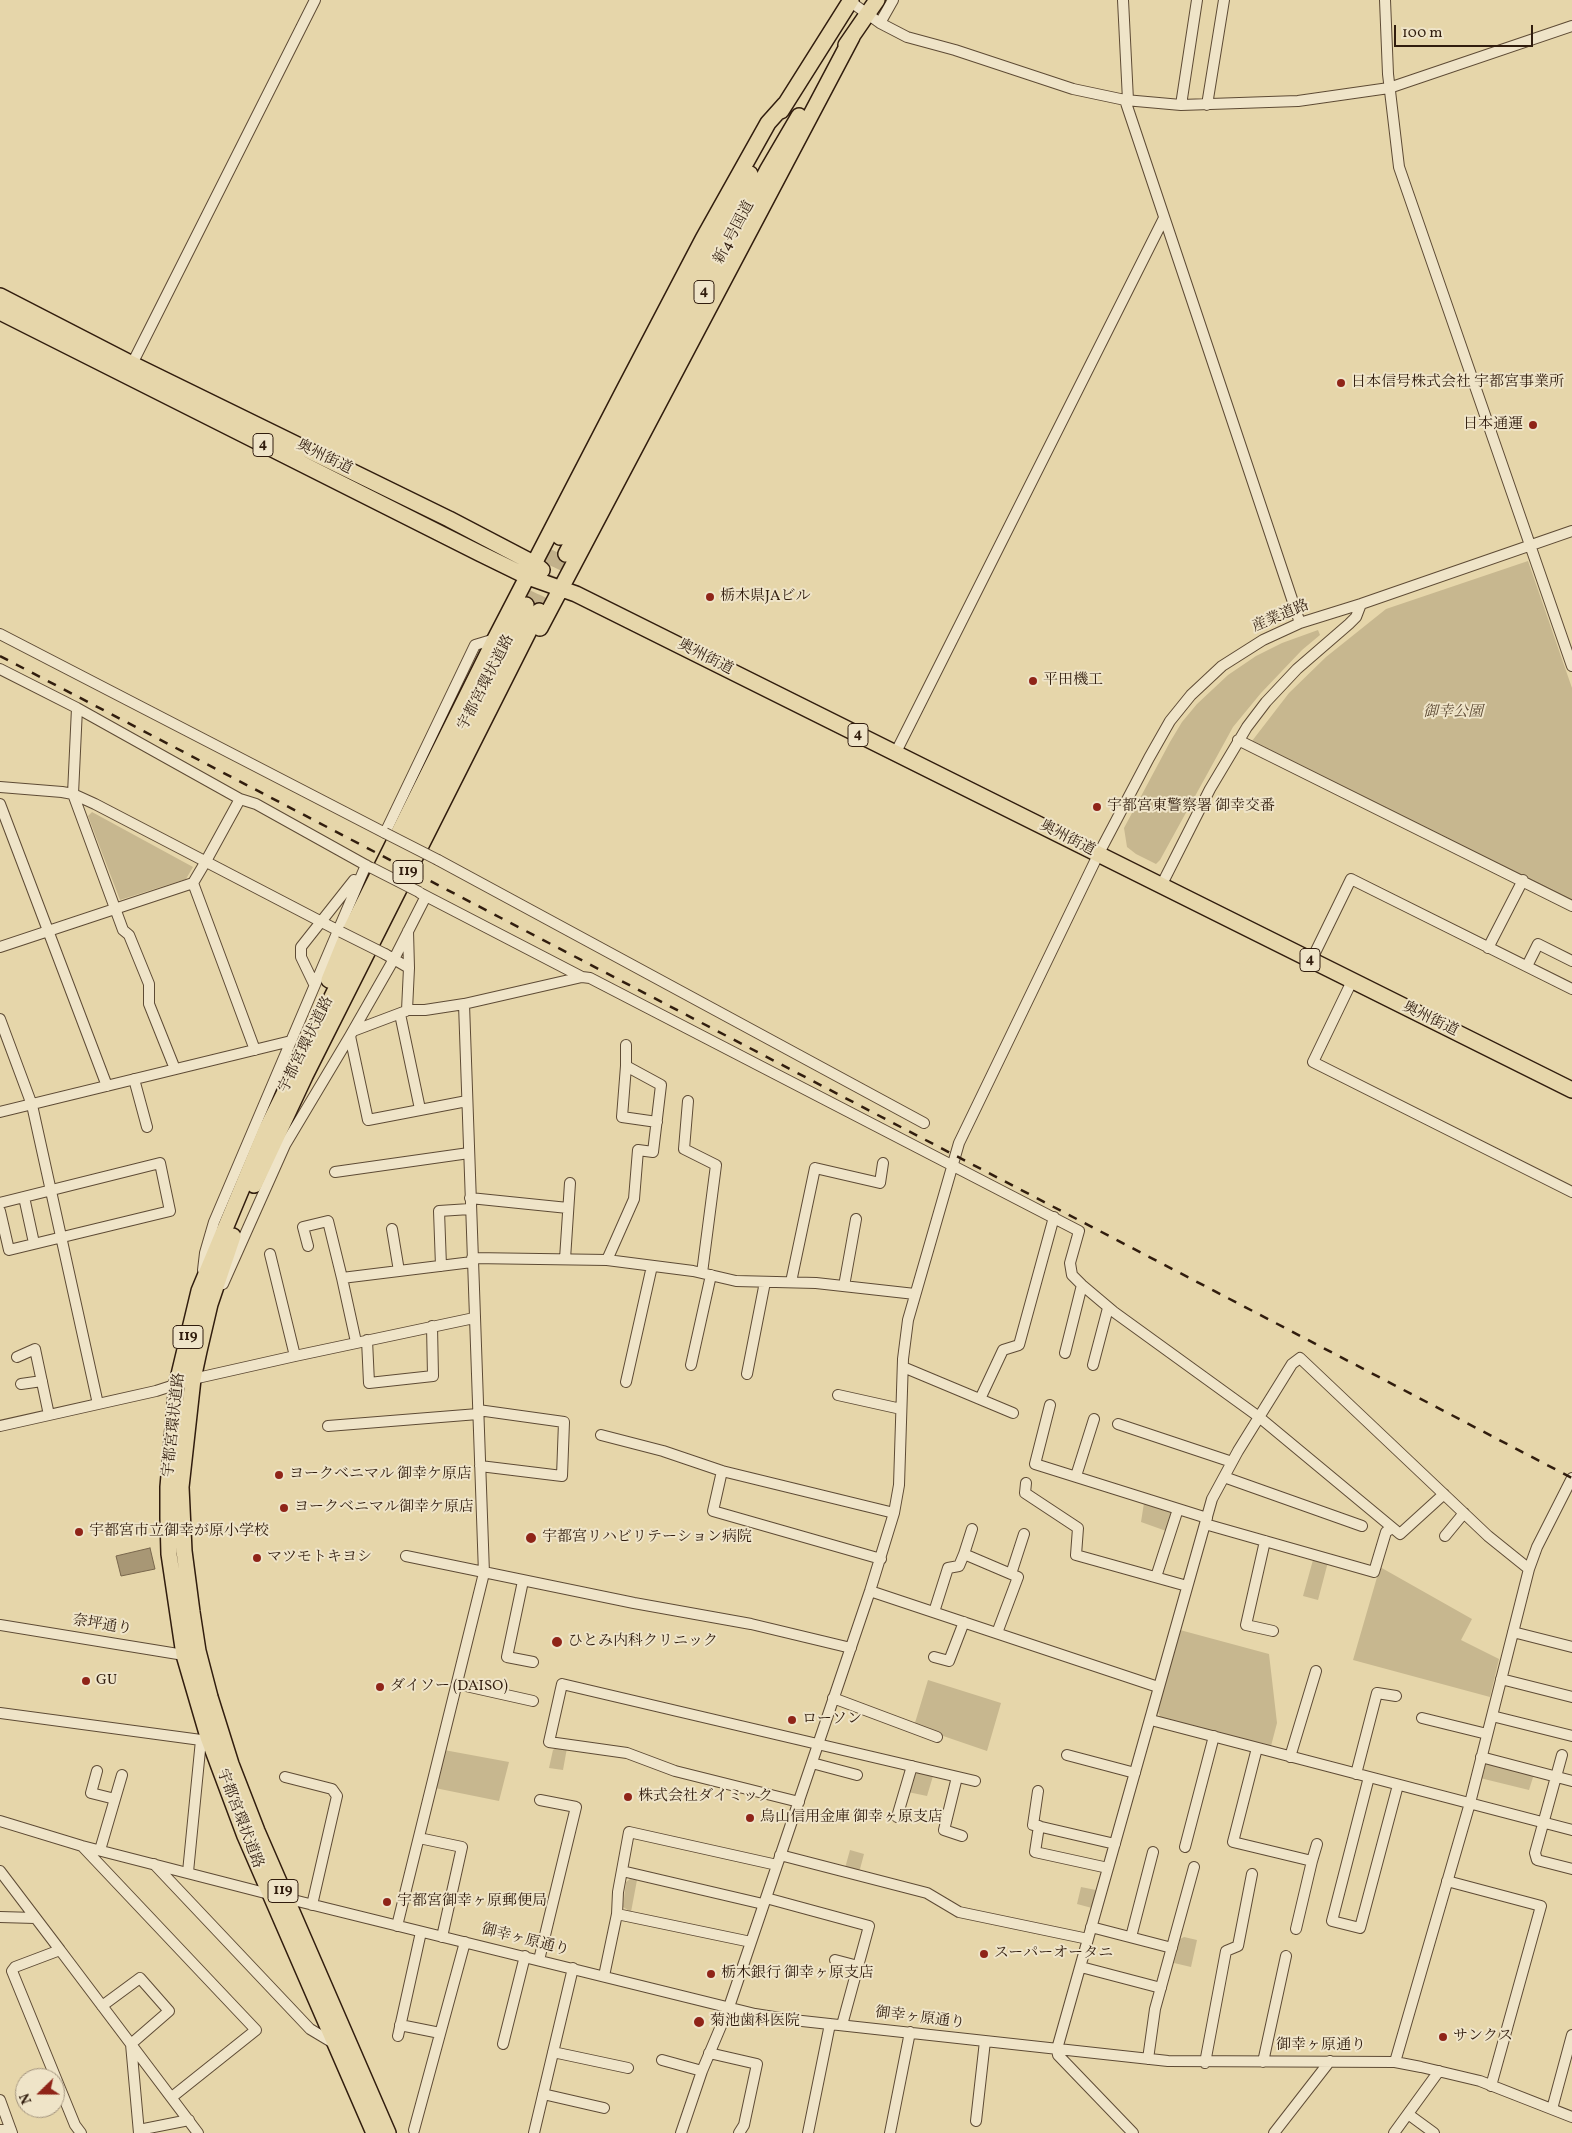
<!DOCTYPE html>
<html>
<head>
<meta charset="utf-8">
<style>
  body { margin:0 }
  #map { position:relative; width:1572px; height:2133px; overflow:hidden; background:#e6d6aa; font-family:Vollkorn,serif }
  canvas { display:block }
  .north { position:absolute; left:15px; top:2068px; width:50px; height:50px; box-sizing:border-box; background:#efe4c8; border:1px solid #a3947e; border-radius:50%; rotate:248deg; font-size:14px; font-weight:700; line-height:20px; text-align:center; color:#311d0e }
  .north::after { content:''; display:block; margin:auto; width:18px; height:22px; background:#8f2418; clip-path:polygon(50% 0,100% 100%,50% 72%,0 100%) }
  .scale { position:absolute; left:1394px; top:25px; width:139px; height:22px; box-sizing:border-box; border:2px solid #311d0e; border-top:0; padding-left:6px; font-size:15px; line-height:18px; white-space:nowrap; color:#311d0e; -webkit-text-stroke:4px #efe4c8; paint-order:stroke }
</style>
</head>
<body>
<div id="map">
<canvas width="1572" height="2133"></canvas>
<div class="north">N</div>
<div class="scale">100 m</div>
</div>
<script>
const ctx = document.querySelector('canvas').getContext('2d');
ctx.lineJoin = 'round';
function paint(path, color) { ctx.fillStyle = color; ctx.fill(path, 'evenodd'); }
const poly = rows => new Path2D(rows.map(r => 'M' + r).join(''));
function stroke(path, color, width, dash) { ctx.strokeStyle = color; ctx.lineWidth = width; ctx.lineCap = dash ? 'butt' : 'round'; ctx.setLineDash(dash || []); ctx.stroke(path); }
function write(font, color, halo, rows, align = 'center') {
  ctx.font = font + ' Vollkorn,"Noto Serif JP",serif'; ctx.lineWidth = 4; ctx.setLineDash([]); ctx.textBaseline = 'middle'; ctx.strokeStyle = halo; ctx.fillStyle = color; for (const [text, x, y, turn = 0] of rows) {
    ctx.save(); ctx.translate(x, y); ctx.rotate((+turn || 0) * Math.PI / 180); ctx.textAlign = isNaN(turn) ? turn : align; if (halo) ctx.strokeText(text, 0, 0); ctx.fillText(text, 0, 0); ctx.restore();
  }
}
paint(poly([
  [1528,561,1572,688,1572,901,1256,752,1252,741,1289,693,1326,657,1386,609],
  [1318,630,1320,635,1302,650,1261,693,1233,727,1160,860,1156,864,1136,854,1127,847,1124,828,1170,742,1182,722,1197,704,1228,675,1256,656,1282,643],
  [92,812,193,867,186,879,120,900,88,816],
  [1144,1503,1175,1512,1169,1532,1141,1522],
  [1313,1560,1328,1562,1318,1600,1303,1596],
  [1380,1567,1472,1619,1461,1640,1499,1659,1490,1697,1353,1660],
  [1180,1630,1269,1654,1277,1723,1271,1746,1160,1717,1157,1708],
  [928,1680,1001,1703,987,1751,914,1726],
  [559,1746,567,1748,563,1770,549,1768,553,1750],
  [444,1750,509,1762,499,1801,435,1788],
  [1485,1760,1534,1774,1529,1790,1480,1778],
  [916,1772,933,1776,927,1796,908,1792,912,1775],
  [850,1850,864,1854,860,1869,857,1871,845,1868],
  [630,1879,637,1880,631,1912,623,1907,626,1882],
  [1081,1887,1096,1890,1092,1908,1077,1904],
  [1184,1937,1197,1940,1191,1967,1174,1963,1180,1939]
]), '#c7b78f');
const water = poly([
  [150,1548,155,1569,121,1576,116,1556,150,1548]
]);
paint(water, '#a89775');
stroke(water, '#78664c', 1);
stroke(poly([
  [526,605,553,549],
  [539,611,566,554]
]), '#c2b18b', 15, [15, 8]);
const minor = poly([
  [848,0,880,23,907,37,955,50,1073,89,1125,100,1181,105,1298,101,1389,88,1572,26],
  [1123,0,1128,100],
  [1385,0,1388,74,1399,167,1572,666],
  [880,23,893,0],
  [1125,100,1300,623],
  [1181,105,1197,0],
  [1207,105,1224,0],
  [130,368,315,0],
  [0,634,385,833,475,645,495,639],
  [0,669,77,708,240,799,256,804,371,868],
  [77,708,73,794,123,930,129,935,149,984,149,1004,175,1069],
  [1238,740,1572,906],
  [895,754,1164,218],
  [0,787,62,792,73,794,95,804,341,932],
  [0,804,107,1086],
  [438,860,924,1123],
  [193,883,255,1050],
  [1161,886,1210,789,1247,727,1266,702,1297,669,1349,624,1356,617,1361,604],
  [420,893,582,977,464,1004],
  [408,931,409,968],
  [0,947,193,883,206,861,240,799],
  [1488,948,1523,880],
  [385,954,409,968,407,1010,425,1010,464,1004,484,1573,397,1926],
  [1311,961,1351,879,1572,989],
  [1527,966,1538,944,1572,961],
  [582,977,590,978,1079,1231,1070,1263,1072,1275,1082,1285,1114,1312,1259,1417,1400,1534,1444,1494],
  [1352,981,1313,1062,1572,1192],
  [314,984,301,957,301,947,354,880],
  [400,1014,420,1109],
  [0,1019,32,1105,98,1404],
  [353,1031,406,1011],
  [350,1036,368,1120,467,1101],
  [626,1066,622,1117,657,1122],
  [134,1079,147,1127],
  [688,1101,684,1149,716,1165,702,1273],
  [0,1112,291,1041],
  [335,1172,469,1153],
  [24,1197,34,1243],
  [470,1198,568,1208],
  [0,1203,160,1163,170,1211,9,1250,0,1211],
  [392,1229,399,1271],
  [308,1246,303,1227,328,1221,342,1278],
  [270,1254,295,1356],
  [472,1258,607,1260,693,1271,736,1281,816,1283,915,1294],
  [565,1259,570,1183],
  [607,1260,634,1199,638,1150,653,1152,661,1085,626,1066,626,1045],
  [441,1266,439,1211,470,1209],
  [203,1270,205,1253,214,1222,366,865],
  [791,1282,815,1168,880,1183,883,1163],
  [223,1284,285,1145,350,1036,394,959,426,896],
  [844,1286,856,1219],
  [367,1340,369,1383,433,1376,432,1326],
  [356,1342,342,1278,472,1262],
  [1065,1353,1082,1285],
  [17,1357,35,1349,49,1415],
  [691,1365,711,1275],
  [1093,1365,1108,1308],
  [903,1367,1013,1413],
  [747,1374,765,1282],
  [626,1382,652,1266],
  [21,1384,42,1381],
  [838,1395,901,1409],
  [980,1399,1003,1350,1019,1345,1054,1217],
  [1050,1405,1035,1464,1207,1518],
  [478,1410,564,1422,562,1476,480,1466],
  [1118,1424,1232,1462],
  [0,1426,156,1391,193,1379,295,1356,474,1318],
  [328,1426,478,1414],
  [601,1435,663,1451,722,1471,894,1513],
  [722,1471,713,1511,881,1559],
  [1076,1476,1094,1419],
  [1224,1477,1362,1526],
  [1026,1483,1025,1493,1078,1528,1076,1555,1187,1586],
  [1205,1524,1374,1572,1386,1532,1392,1528],
  [1445,1536,1464,1513],
  [1265,1541,1246,1625,1273,1631],
  [964,1554,972,1529],
  [406,1556,634,1603,751,1624,851,1648],
  [1011,1574,1024,1534],
  [1156,1577,1178,1509],
  [523,1581,507,1657,533,1662],
  [870,1591,1158,1687],
  [934,1612,948,1568,959,1566,964,1554,1018,1577,997,1633],
  [0,1625,184,1655,188,1654],
  [1513,1632,1572,1647],
  [934,1657,949,1661,964,1622],
  [1501,1679,1572,1697],
  [457,1684,533,1701],
  [833,1698,937,1737],
  [0,1713,201,1740,188,1872],
  [1492,1716,1572,1736],
  [1422,1718,1487,1734],
  [1151,1720,1572,1830],
  [1257,1748,1233,1842,1312,1861,1296,1929],
  [1067,1755,1135,1773],
  [1562,1755,1535,1853,1537,1860,1572,1869],
  [1290,1757,1316,1671],
  [1481,1757,1572,1781],
  [812,1763,857,1775],
  [97,1771,91,1793,115,1799],
  [1356,1774,1377,1693,1396,1696],
  [285,1777,332,1789,337,1796,312,1905],
  [957,1777,944,1830,962,1836],
  [1369,1777,1332,1921,1360,1928,1398,1785],
  [1038,1791,1033,1825,1115,1844],
  [799,1802,675,1771,627,1753,549,1742,562,1684,975,1781],
  [897,1817,912,1766],
  [0,1821,82,1846,269,1894,755,2014,793,2020,1168,2061,1395,2062,1421,2067,1480,2081,1572,2117],
  [1039,1826,1035,1852,1108,1868],
  [419,1838,462,1847,442,1937],
  [82,1846,256,2030,172,2097],
  [1185,1847,1214,1736],
  [100,1850,122,1775],
  [780,1855,927,1893,959,1912,1088,1939],
  [1312,1861,1317,1844],
  [154,1864,310,2029,335,2044],
  [0,1871,60,1950,15,1967,12,1971,75,2125,81,2133],
  [622,1871,763,1904],
  [1447,1881,1541,1906,1491,2086],
  [766,1898,869,1926,842,2025],
  [617,1914,751,1942],
  [0,1917,35,1918],
  [1091,1927,1172,1948],
  [1131,1937,1153,1852],
  [60,1950,198,2133],
  [539,1960,576,1807,540,1800],
  [835,1960,858,1966],
  [1081,1967,1161,1988],
  [604,1976,617,1914,618,1892,629,1832,777,1865],
  [102,2006,140,1978,169,2011,131,2044,139,2133],
  [400,2025,440,2033],
  [398,2036,421,1932],
  [503,2044,525,1956],
  [553,2052,628,2068],
  [709,2053,757,2064,744,2125,739,2133],
  [1148,2059,1155,2009,1194,1867],
  [662,2060,702,2071],
  [1263,2062,1286,1956],
  [1395,2062,1470,1803,1529,1569,1537,1547,1572,1478],
  [1205,2063,1226,1951,1238,1946,1252,1874],
  [543,2094,604,2108],
  [0,2100,12,2133],
  [1552,2109,1572,2035],
  [1408,2114,1434,2133],
  [976,2121,985,2041],
  [0,2130,11,2130],
  [139,2130,189,2120],
  [414,2130,465,1942],
  [534,2133,573,1968],
  [681,2133,702,2071,729,2007,870,1591,894,1513,899,1485,903,1359,908,1320,959,1143,1098,855,1149,758,1170,721,1191,695,1222,666,1263,640,1300,623,1361,604,1572,531],
  [808,2133,830,2024],
  [890,2133,910,2032],
  [1133,2133,1058,2055,1057,2049,1212,1499,1238,1451,1292,1364,1300,1358,1488,1536,1529,1569],
  [1274,2133,1330,2061],
  [1394,2133,1439,2071]
]);
const highway = poly([
  [846,45,877,0],
  [781,111,851,0],
  [0,296,132,364,449,519,535,564,542,570],
  [0,312,479,553,528,577,576,594,1572,1090],
  [560,537,750,174],
  [566,554,768,169,799,116],
  [540,628,852,37],
  [329,980,344,943,495,639,624,390,703,239,768,123,785,104],
  [254,1185,305,1076,539,611],
  [233,1236,210,1304,199,1351,193,1379,181,1487,184,1551,192,1612,198,1651,210,1697,231,1764,257,1831,388,2133],
  [374,2133,245,1836,208,1737,184,1655,169,1554,168,1518,168,1487,177,1383,199,1291,267,1128,526,605]
]);
stroke(minor, '#5e4b35', 12);
stroke(highway, '#311d0e', 18);
stroke(minor, '#efe4c8', 10);
stroke(highway, '#e6d6aa', 15);
stroke(poly([
  [0,656,1572,1478]
]), '#311d0e', 2.5, [9, 9]);
const minorBridge = poly([
  [385,833,438,860],
  [372,868,419,892],
  [341,932,385,954]
]);
stroke(minorBridge, '#5e4b35', 12, []);
stroke(minorBridge, '#efe4c8', 10);
for (const [x, y, r, color] of [
  [1341,383,5,"#8f2418"],
  [1533,425,5,"#8f2418"],
  [710,597,5,"#8f2418"],
  [1033,681,5,"#8f2418"],
  [1097,807,5,"#8f2418"],
  [279,1475,5,"#8f2418"],
  [284,1508,5,"#8f2418"],
  [79,1532,5,"#8f2418"],
  [531,1538,6,"#8f2418"],
  [257,1558,5,"#8f2418"],
  [557,1642,6,"#8f2418"],
  [86,1681,5,"#8f2418"],
  [380,1687,5,"#8f2418"],
  [792,1720,5,"#8f2418"],
  [628,1797,5,"#8f2418"],
  [750,1818,5,"#8f2418"],
  [387,1902,5,"#8f2418"],
  [984,1954,5,"#8f2418"],
  [711,1974,5,"#8f2418"],
  [699,2022,6,"#8f2418"],
  [1443,2037,5,"#8f2418"]
]) { const dot = new Path2D(); dot.arc(x, y, r, 0, 2 * Math.PI); ctx.fillStyle = color; ctx.fill(dot); stroke(dot, '#efe4c8', 2); }
for (const [x, y, w] of [
  [704,292,20],
  [263,445,20],
  [858,735,20],
  [408,872,30],
  [1310,960,20],
  [188,1337,30],
  [283,1891,30]
]) { const box = new Path2D(); box.roundRect(x - w / 2, y - 11.5, w, 23, 4); ctx.fillStyle = '#efe4c8'; ctx.fill(box); stroke(box, '#311d0e', 1); }
write('bold 14px', '#311d0e', null, [
  ["4",704,292],
  ["4",263,445],
  ["4",858,735],
  ["119",408,872],
  ["4",1310,960],
  ["119",188,1337],
  ["119",283,1891]
]);
write('15px', '#311d0e', '#efe4c8', [
  ["新4号国道",735,233,-62],
  ["奥州街道",324,458,26],
  ["産業道路",1281,617,-23],
  ["奥州街道",705,658,27],
  ["宇都宮環状道路",487,683,-63],
  ["奥州街道",1067,839,27],
  ["奥州街道",1430,1020,26],
  ["宇都宮環状道路",307,1045,-64],
  ["宇都宮環状道路",175,1425,-84],
  ["奈坪通り",102,1626,9],
  ["宇都宮環状道路",239,1819,69],
  ["御幸ヶ原通り",525,1941,14],
  ["御幸ヶ原通り",920,2019,7],
  ["御幸ヶ原通り",1321,2046]
]);
write('15px', '#311d0e', '#efe4c8', [
  ["日本信号株式会社 宇都宮事業所",1351,383],
  ["日本通運",1523,425,"right"],
  ["栃木県JAビル",720,597],
  ["平田機工",1043,681],
  ["宇都宮東警察署 御幸交番",1107,807],
  ["ヨークベニマル 御幸ケ原店",289,1475],
  ["ヨークベニマル御幸ケ原店",294,1508],
  ["宇都宮市立御幸が原小学校",89,1532],
  ["宇都宮リハビリテーション病院",542,1538],
  ["マツモトキヨシ",267,1558],
  ["ひとみ内科クリニック",568,1642],
  ["GU",96,1681],
  ["ダイソー (DAISO)",390,1687],
  ["ローソン",802,1720],
  ["株式会社ダイミック",638,1797],
  ["烏山信用金庫 御幸ヶ原支店",760,1818],
  ["宇都宮御幸ヶ原郵便局",397,1902],
  ["スーパーオータニ",994,1954],
  ["栃木銀行 御幸ヶ原支店",721,1974],
  ["菊池歯科医院",710,2022],
  ["サンクス",1453,2037]
], 'left');
write('italic 15px', '#5e4b35', '#efe4c8', [
  ["御幸公園",1453,713]
]);
</script>
</body>
</html>
